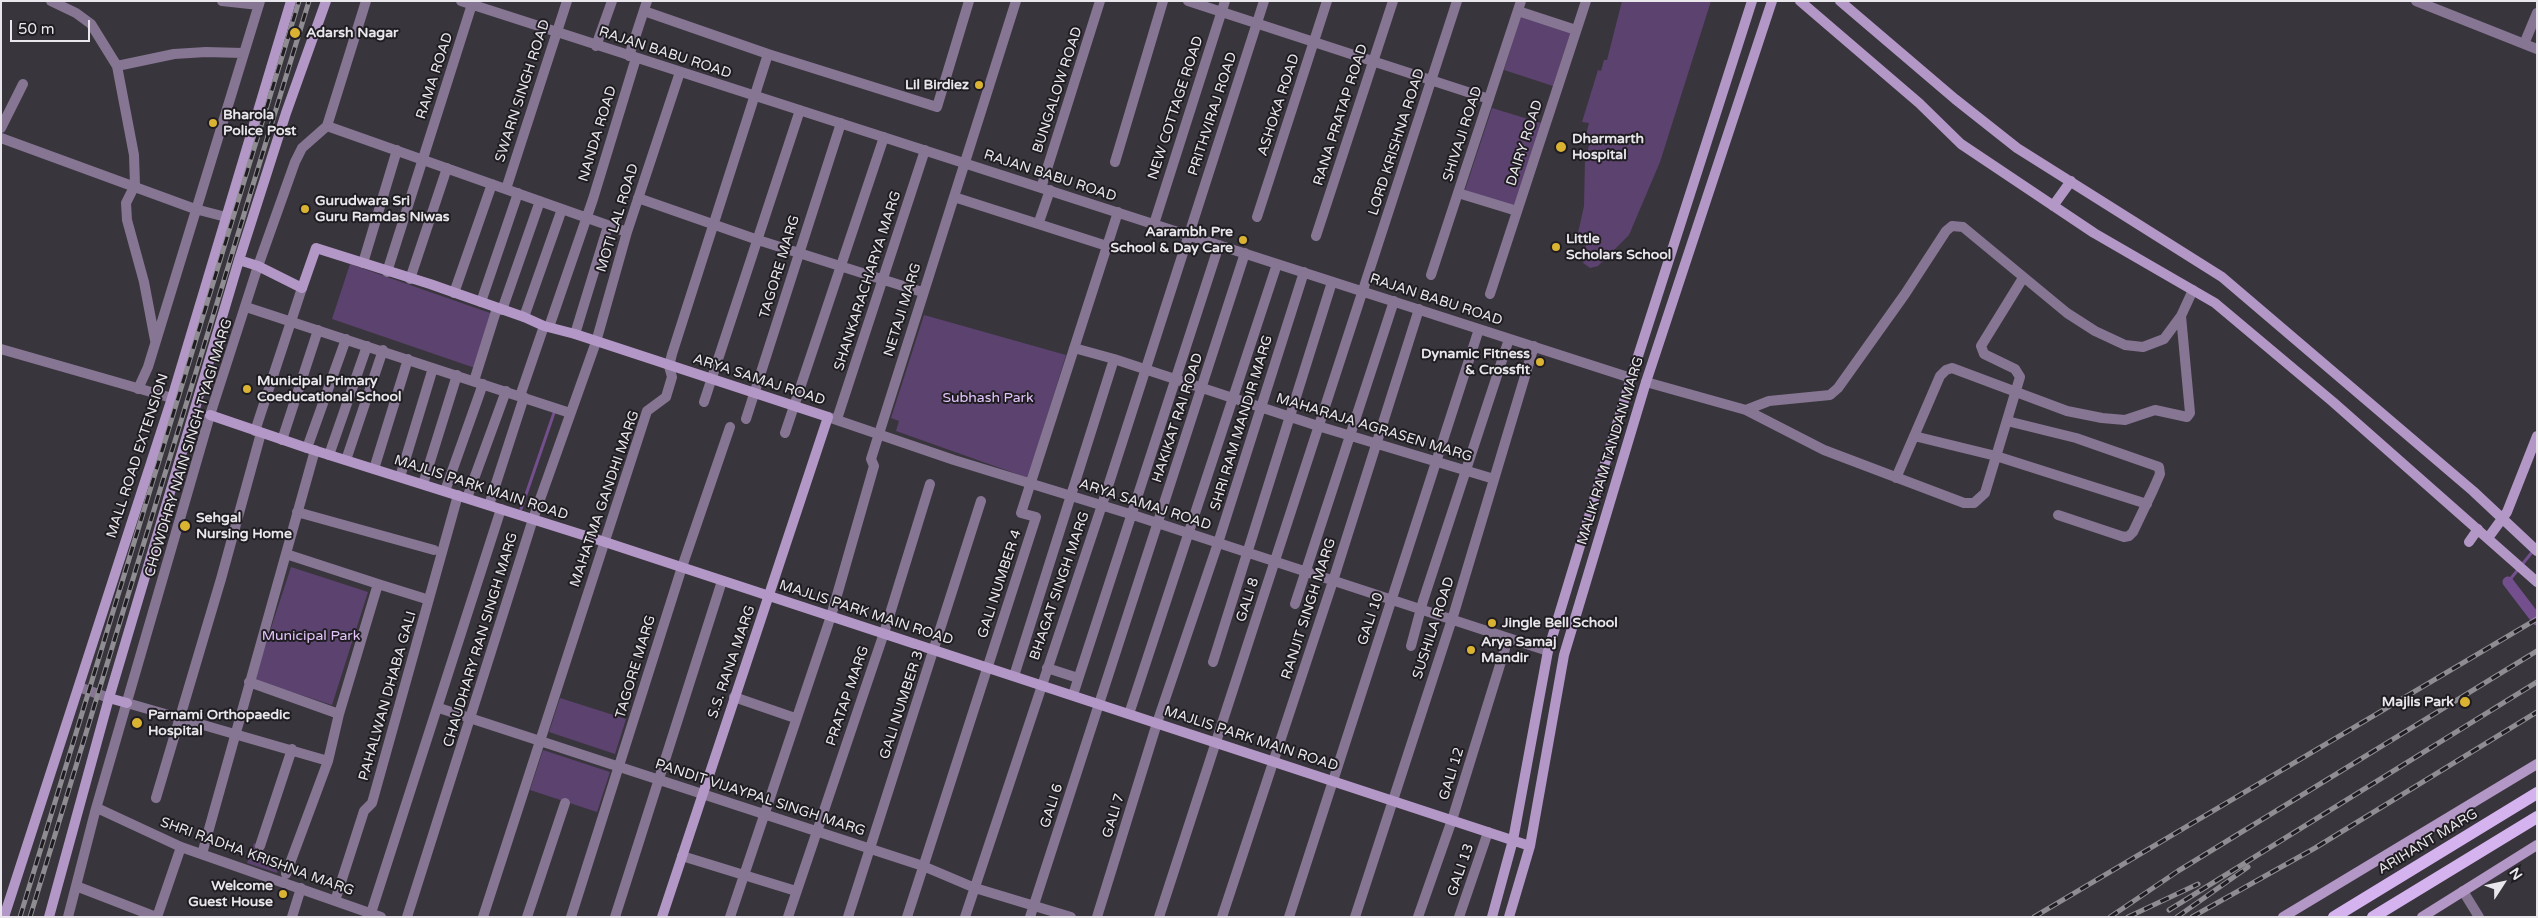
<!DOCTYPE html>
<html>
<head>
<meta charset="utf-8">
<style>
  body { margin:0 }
  #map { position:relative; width:2538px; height:918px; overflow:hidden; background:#39353d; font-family:"Varela Round",sans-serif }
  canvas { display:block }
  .frame { position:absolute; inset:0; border:2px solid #eae7ec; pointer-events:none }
  .north { position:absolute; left:2478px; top:858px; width:50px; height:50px; -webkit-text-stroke:4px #1f1d21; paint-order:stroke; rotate:55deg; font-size:14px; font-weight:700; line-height:20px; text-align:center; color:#eae7ec }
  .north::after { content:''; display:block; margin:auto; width:18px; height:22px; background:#eae7ec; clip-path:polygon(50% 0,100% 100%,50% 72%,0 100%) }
  .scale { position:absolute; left:10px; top:20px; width:80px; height:22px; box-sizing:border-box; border:2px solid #eae7ec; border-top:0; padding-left:6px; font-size:15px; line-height:18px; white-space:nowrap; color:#eae7ec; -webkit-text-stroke:4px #1f1d21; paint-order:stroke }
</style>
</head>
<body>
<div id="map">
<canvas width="2538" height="918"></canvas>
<div class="frame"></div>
<div class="north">N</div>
<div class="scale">50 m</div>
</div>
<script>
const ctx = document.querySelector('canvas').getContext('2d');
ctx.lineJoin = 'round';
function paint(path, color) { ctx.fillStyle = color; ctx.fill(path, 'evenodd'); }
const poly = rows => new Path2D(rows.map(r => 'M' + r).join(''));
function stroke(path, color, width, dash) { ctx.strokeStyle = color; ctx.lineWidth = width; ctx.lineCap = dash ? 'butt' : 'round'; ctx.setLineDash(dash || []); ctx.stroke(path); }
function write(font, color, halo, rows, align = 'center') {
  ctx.font = font + ' "Varela Round",sans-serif'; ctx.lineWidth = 4; ctx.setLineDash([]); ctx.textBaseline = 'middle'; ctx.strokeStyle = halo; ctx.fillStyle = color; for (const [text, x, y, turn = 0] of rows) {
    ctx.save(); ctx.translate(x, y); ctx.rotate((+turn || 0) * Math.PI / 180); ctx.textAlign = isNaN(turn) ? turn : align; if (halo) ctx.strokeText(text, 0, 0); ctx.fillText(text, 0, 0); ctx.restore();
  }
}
paint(poly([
  [1622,1,1711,1,1660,162,1629,235,1598,266,1590,268,1583,263,1586,244,1578,233,1584,206,1585,159,1591,139,1585,138,1589,123,1582,122,1598,70,1601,71,1604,60,1607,60],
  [1521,15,1571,31,1553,86,1504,70],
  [1492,108,1541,123,1514,207,1465,190],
  [350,264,493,314,475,368,332,319],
  [924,315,1066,355,1028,478,896,431,899,421,891,418],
  [291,567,368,592,332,705,254,680],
  [560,698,626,719,615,754,549,732],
  [543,750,610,772,597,812,530,790],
  [254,843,280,862,277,873,247,863]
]), '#5c426e');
stroke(poly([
  [521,509,555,410],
  [2508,582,2533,551]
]), '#744f8e', 3);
stroke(poly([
  [2508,582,2537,620]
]), '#744f8e', 11);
stroke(poly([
  [51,1,76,13,91,24,117,66,134,155,135,185,126,203,127,220,144,282,155,340],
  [222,1,259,5],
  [461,1,1631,378],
  [1188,1,1489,99],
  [2416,1,2537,49],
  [644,11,768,54,937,107,969,1],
  [1518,11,1576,30],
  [2524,44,2537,13],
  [596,46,612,1],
  [629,56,647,1],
  [117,66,174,54,206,52,243,53],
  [327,126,627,232],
  [1,128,23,84],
  [1,138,195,209,226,217],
  [1115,162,1163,1],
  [1041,188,1100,1],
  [506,189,567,1],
  [1458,193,1517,211],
  [954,197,1107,246],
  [638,198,758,240,922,292],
  [1257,217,1327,1],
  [1040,219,1050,190],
  [1154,224,1225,1],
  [1316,236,1393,1],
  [363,263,397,150],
  [387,272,473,1],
  [1431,275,1521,1],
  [410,279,447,168],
  [454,293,492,184],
  [1490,294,1586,1],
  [481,302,518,193],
  [246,307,570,413],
  [502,310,540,201],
  [524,317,562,209],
  [549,327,593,199,636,58],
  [575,334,608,226],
  [1074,348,1114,359,1318,426,1494,479],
  [1,349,172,398],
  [474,381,497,308],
  [1646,382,1746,410,1824,450,1964,503,1974,503,1985,493,2020,377,2015,369,1984,354,1981,346,2023,278],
  [138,389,148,367,260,1],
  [520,396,544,326],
  [704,402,800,110],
  [1746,410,1769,401,1830,395,1838,388,1905,294,1946,231,1952,226,1963,227,2067,313,2095,331,2125,345,2143,347,2164,339,2181,316,2193,290],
  [828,417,954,460,1130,514,1548,651],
  [746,419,841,123],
  [837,419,925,150],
  [2007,421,2076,438,2159,467,2160,474,2153,490,2133,532,2129,536,2124,537,2058,515],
  [255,431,302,288],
  [785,433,884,137],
  [1914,436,1996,456,2147,504],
  [282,440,318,330],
  [307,448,346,339],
  [329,455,367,346],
  [346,460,383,350],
  [374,469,408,359],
  [400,477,433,368],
  [1896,478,1940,376,1946,370,1952,368,2067,411,2102,418,2125,420,2155,410,2187,417,2190,413,2181,316],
  [423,484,457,375],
  [445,491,483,384],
  [467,498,506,391],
  [489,505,524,397],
  [297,512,434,550],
  [286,554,378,584,339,714,328,761,286,874],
  [378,584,423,598],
  [1295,604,1394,301],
  [1411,646,1423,601,1509,339],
  [1213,662,1332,282],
  [1047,668,1078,678],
  [1014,676,1114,359],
  [249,682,339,714],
  [79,687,109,698],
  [1073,695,1219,245],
  [734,697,795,718],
  [127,703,328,761],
  [439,708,923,866,975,888,1071,917],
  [1129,714,1277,264],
  [156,798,221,579,261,433],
  [97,808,181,847,381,917],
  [260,846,292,749],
  [202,854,315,450],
  [682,856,796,891],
  [76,886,156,917],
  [2463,891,2479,917],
  [335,901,364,811,372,803,458,495],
  [371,913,501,509],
  [68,917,95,812,210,415,258,266,295,162,302,148,327,126,366,1],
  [157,917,181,847],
  [292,917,301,888],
  [407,917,533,519,596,342,627,232,680,72],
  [483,917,647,411,666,397,672,377,669,366,672,354,768,54],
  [527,917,565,803],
  [571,917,682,567,730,427],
  [615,917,722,581],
  [730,917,831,616,874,466,871,459,1016,1],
  [788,917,884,633,930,484],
  [848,917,981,501],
  [907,917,1036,517,1021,513,1118,212],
  [965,917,1102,505,1264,1],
  [1030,917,1245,253],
  [1097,917,1157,723,1218,543,1304,272],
  [1159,917,1457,1],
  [1222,917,1333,581,1419,309],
  [1289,917,1479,329],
  [1355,917,1454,613,1534,346],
  [1418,917,1452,820,1508,639],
  [1459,917,1488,832]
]), '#867693', 10);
stroke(poly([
  [1800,1,1919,103,1961,144,2094,233,2215,303,2333,402,2537,582],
  [1840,1,1955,99,2017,148,2222,277,2473,491,2537,551],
  [2053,206,2071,181],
  [239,260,258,266,302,288,316,248,430,284,524,317,544,326,575,334,828,417,662,917],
  [210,415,307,448,605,542,1530,846],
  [2488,538,2507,512,2537,436],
  [2469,542,2478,529],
  [109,698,127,703],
  [4,917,172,398,291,1],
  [49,917,109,698,239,260,286,113,326,1],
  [1492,917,1513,840,1548,651,1631,378,1752,1],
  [1509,917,1530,846,1564,655,1646,382,1772,1],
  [2283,917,2537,764],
  [2422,917,2537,845]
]), '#b398c7', 10);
stroke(poly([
  [2334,917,2537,793],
  [2373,917,2537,817]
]), '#d5b3ef', 12);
const rail = poly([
  [2169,910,2537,682],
  [20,917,299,1],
  [30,917,309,1],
  [2034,917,2537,619],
  [2110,917,2178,871,2537,651],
  [2128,917,2198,884],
  [2177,917,2248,867],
  [2192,917,2315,848,2537,712]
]);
stroke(rail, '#8f8c92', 5);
stroke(rail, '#1f1d21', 3, [9]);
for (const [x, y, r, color] of [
  [295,33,6,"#dab333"],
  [979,85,5,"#dab333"],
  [213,123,5,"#dab333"],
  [1561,147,6,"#dab333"],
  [305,209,5,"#dab333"],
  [1243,240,5,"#dab333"],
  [1556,247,5,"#dab333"],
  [1540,362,5,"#dab333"],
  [247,389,5,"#dab333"],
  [185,526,6,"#dab333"],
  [1492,623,5,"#dab333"],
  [1471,650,5,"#dab333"],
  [2465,702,6,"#dab333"],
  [137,723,6,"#dab333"],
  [283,894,5,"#dab333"]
]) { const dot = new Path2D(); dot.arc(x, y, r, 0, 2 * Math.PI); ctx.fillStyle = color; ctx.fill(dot); stroke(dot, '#1f1d21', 2); }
write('bold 14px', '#eae7ec', '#1f1d21', [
  ["Adarsh Nagar",306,33],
  ["Lil Birdiez",969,85,"right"],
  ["Bharola",223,115],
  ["Police Post",223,131],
  ["Dharmarth",1572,139],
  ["Hospital",1572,155],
  ["Gurudwara Sri",315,201],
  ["Guru Ramdas Niwas",315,217],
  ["Aarambh Pre",1233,232,"right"],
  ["School & Day Care",1233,248,"right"],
  ["Little",1566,239],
  ["Scholars School",1566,255],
  ["Dynamic Fitness",1530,354,"right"],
  ["& Crossfit",1530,370,"right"],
  ["Municipal Primary",257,381],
  ["Coeducational School",257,397],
  ["Sehgal",196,518],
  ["Nursing Home",196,534],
  ["Jingle Bell School",1502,623],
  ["Arya Samaj",1481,642],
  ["Mandir",1481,658],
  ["Majlis Park",2454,702,"right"],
  ["Parnami Orthopaedic",148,715],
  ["Hospital",148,731],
  ["Welcome",273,886,"right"],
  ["Guest House",273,902,"right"]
], 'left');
write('14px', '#eae7ec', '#1f1d21', [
  ["RAJAN BABU ROAD",665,53,18],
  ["RAMA ROAD",435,76,-72],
  ["BUNGALOW ROAD",1058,90,-72],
  ["SWARN SINGH ROAD",523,91,-72],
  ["ASHOKA ROAD",1279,105,-72],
  ["NEW COTTAGE ROAD",1176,108,-72],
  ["PRITHVIRAJ ROAD",1213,114,-72],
  ["RANA PRATAP ROAD",1341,115,-72],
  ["NANDA ROAD",598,134,-73],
  ["SHIVAJI ROAD",1463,134,-72],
  ["LORD KRISHNA ROAD",1397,142,-72],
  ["DAIRY ROAD",1525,143,-72],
  ["RAJAN BABU ROAD",1050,176,18],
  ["MOTI LAL ROAD",618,218,-73],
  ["TAGORE MARG",780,267,-73],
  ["SHANKARACHARYA MARG",868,281,-72],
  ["RAJAN BABU ROAD",1436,300,18],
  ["NETAJI MARG",903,310,-73],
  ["ARYA SAMAJ ROAD",759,380,18],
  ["HAKIKAT RAI ROAD",1178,418,-72],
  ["SHRI RAM MANDIR MARG",1242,423,-73],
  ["MAHARAJA AGRASEN MARG",1374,428,17],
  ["CHOWDHRY NAIN SINGH TYAGI MARG",189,448,-73],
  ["MALIK RAM TANDAN MARG",1611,451,-73],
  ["MALL ROAD EXTENSION",138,456,-72],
  ["MAJLIS PARK MAIN ROAD",481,488,18],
  ["MAHATMA GANDHI MARG",605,499,-71],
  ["ARYA SAMAJ ROAD",1145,505,18],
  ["GALI NUMBER 4",1000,584,-72],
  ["BHAGAT SINGH MARG",1060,586,-71],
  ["GALI 8",1248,600,-72],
  ["RANJIT SINGH MARG",1309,609,-72],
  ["MAJLIS PARK MAIN ROAD",866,613,18],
  ["GALI 10",1371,619,-72],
  ["SUSHILA ROAD",1434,628,-72],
  ["CHAUDHARY RAN SINGH MARG",481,640,-73],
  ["S.S. RANA MARG",732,662,-71],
  ["TAGORE MARG",636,667,-73],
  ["PAHALWAN DHABA GALI",388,696,-74],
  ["PRATAP MARG",848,696,-71],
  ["GALI NUMBER 3",902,705,-72],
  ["MAJLIS PARK MAIN ROAD",1251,739,18],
  ["GALI 12",1452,774,-73],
  ["PANDIT VIJAYPAL SINGH MARG",760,798,18],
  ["GALI 6",1052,806,-72],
  ["GALI 7",1114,816,-73],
  ["ARIHANT MARG",2428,842,-31],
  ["SHRI RADHA KRISHNA MARG",257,857,20],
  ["GALI 13",1461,870,-71]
]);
write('14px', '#e4c5fc', '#1f1d21', [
  ["Subhash Park",988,398],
  ["Municipal Park",311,636]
]);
</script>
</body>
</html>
